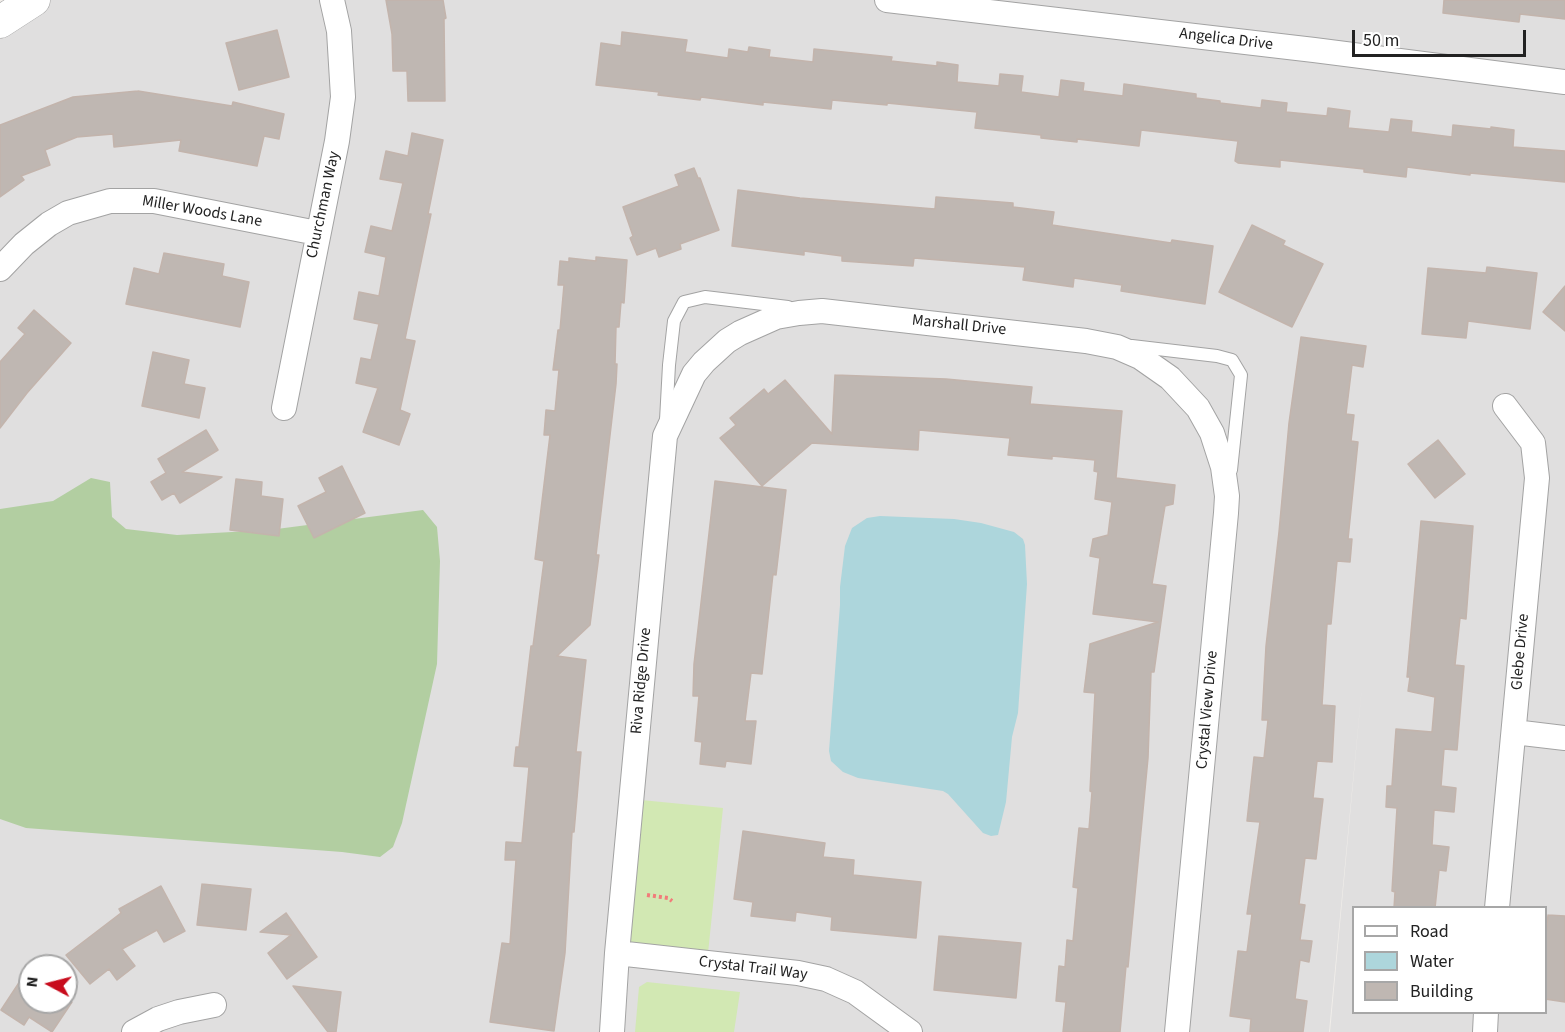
<!DOCTYPE html>
<html>
<head>
<meta charset="utf-8">
<style>
  body { margin:0 }
  #map { position:relative; width:1565px; height:1032px; overflow:hidden; background:#f1eeea; font-family:"Source Sans 3",sans-serif }
  canvas { display:block }
  .legend { position:absolute; left:1352px; top:906px; width:195px; height:108px; box-sizing:border-box; background:#fff; border:2px solid #a7a7a7; margin:0; padding:8px 10px; list-style:none; font-size:18px; color:#222 }
  .legend li { display:flex; align-items:center; gap:12px; height:30px }
  .legend b { width:30px; border:2px solid #a7a7a7 }
  .north { position:absolute; left:18px; top:954px; width:60px; height:60px; box-sizing:border-box; background:#fff; border:2px solid #a7a7a7; border-radius:50%; rotate:277deg; font-size:16px; font-weight:700; line-height:24px; text-align:center; color:#222 }
  .north::after { content:''; display:block; margin:auto; width:21px; height:27px; background:#c80c1d; clip-path:polygon(50% 0,100% 100%,50% 72%,0 100%) }
  .scale { position:absolute; left:1352px; top:30px; width:174px; height:27px; box-sizing:border-box; border:3px solid #222; border-top:0; padding-left:8px; font-size:18px; line-height:21px; white-space:nowrap; color:#222; -webkit-text-stroke:4px #fff; paint-order:stroke }
</style>
</head>
<body>
<div id="map">
<canvas width="1565" height="1032"></canvas>
<ul class="legend">
<li><b style="height:8px;background:#fff"></b>Road</li>
<li><b style="height:16px;background:#add6dc"></b>Water</li>
<li><b style="height:16px;background:#bfb7b2"></b>Building</li>
</ul>
<div class="north">N</div>
<div class="scale">50 m</div>
</div>
<script>
const ctx = document.querySelector('canvas').getContext('2d');
ctx.lineJoin = 'round';
function paint(path, color) { ctx.fillStyle = color; ctx.fill(path, 'evenodd'); }
const poly = rows => new Path2D(rows.map(r => 'M' + r).join(''));
function stroke(path, color, width, dash) { ctx.strokeStyle = color; ctx.lineWidth = width; ctx.lineCap = dash ? 'butt' : 'round'; ctx.setLineDash(dash || []); ctx.stroke(path); }
function write(font, color, halo, rows, align = 'center') {
  ctx.font = font + ' "Source Sans 3",sans-serif'; ctx.lineWidth = 4.5; ctx.setLineDash([]); ctx.textBaseline = 'middle'; ctx.strokeStyle = halo; ctx.fillStyle = color; for (const [text, x, y, turn = 0] of rows) {
    ctx.save(); ctx.translate(x, y); ctx.rotate((+turn || 0) * Math.PI / 180); ctx.textAlign = isNaN(turn) ? turn : align; if (halo) ctx.strokeText(text, 0, 0); ctx.fillText(text, 0, 0); ctx.restore();
  }
}
paint(poly([
  [35,0,1565,0,1565,1032,1330,1032,1362,686,1329,1032,0,1032,0,23],
  [1354,908,1546,908,1546,1012,1354,1012],
  [30,966,66,966,66,1002,30,1002]
]), '#e0dfdf');
paint(poly([
  [631,799,723,808,707,963,617,953],
  [647,982,740,992,734,1032,635,1032,639,987]
]), '#d2e8b3');
paint(poly([
  [91,478,110,482,112,517,126,529,177,535,269,530,423,510,437,527,440,561,437,664,402,823,393,847,380,857,342,852,26,828,0,819,0,509,53,501]
]), '#b2cea1');
paint(poly([
  [880,516,954,519,981,523,1014,532,1023,539,1025,545,1027,584,1018,713,1012,737,1006,802,998,835,991,836,983,833,948,794,943,791,858,778,843,772,831,761,829,751,840,605,840,587,845,546,852,528,867,518]
]), '#add6dc');
const building = poly([
  [386,0,443,0,446,18,444,19,445,101,408,101,407,71,393,71,392,34,386,0],
  [1444,0,1565,0,1565,19,1520,14,1519,22,1443,13,1444,0],
  [277,30,289,77,239,90,226,43,277,30],
  [622,32,687,40,685,52,728,58,729,49,748,52,749,47,770,50,769,57,813,62,814,49,892,57,891,61,937,66,937,62,958,65,957,82,999,86,1000,74,1023,76,1021,92,1059,97,1061,80,1084,83,1083,91,1123,96,1124,84,1196,94,1196,98,1220,101,1220,103,1261,108,1262,100,1287,103,1286,112,1327,116,1328,108,1350,111,1348,128,1389,132,1391,119,1412,121,1411,132,1452,137,1453,125,1491,129,1491,127,1514,130,1513,147,1565,151,1565,182,1470,173,1470,175,1407,167,1406,177,1364,172,1364,169,1280,160,1280,167,1238,163,1235,161,1238,141,1141,130,1139,146,1077,139,1077,142,1041,138,1041,135,975,128,977,112,887,103,887,105,832,100,831,109,763,102,763,105,701,97,700,100,658,95,659,92,596,85,601,43,621,46,622,32],
  [138,91,232,106,233,102,284,114,279,139,264,136,257,166,179,151,181,140,114,147,113,134,77,137,45,150,50,165,21,176,24,180,0,197,0,125,73,97,138,91],
  [412,133,443,140,428,214,431,214,405,339,415,341,400,410,410,414,399,445,363,432,378,388,356,383,361,358,371,360,379,324,354,319,359,292,379,296,386,257,365,252,371,226,392,231,403,183,380,179,386,151,408,156,412,133],
  [694,168,698,178,700,178,719,230,680,244,681,249,659,257,656,248,637,255,630,238,633,236,623,207,679,186,675,175,694,168],
  [738,190,800,198,935,209,936,197,1013,203,1013,207,1054,212,1052,225,1171,243,1172,240,1213,246,1205,304,1121,291,1122,285,1074,278,1073,287,1023,280,1025,267,914,258,913,266,842,261,842,256,804,251,804,255,732,246,738,190],
  [1252,225,1285,241,1283,245,1323,264,1292,327,1219,292,1252,225],
  [164,253,224,264,222,276,249,282,240,327,126,304,134,268,159,274,164,253],
  [596,257,627,260,624,303,621,302,619,327,616,327,615,364,617,364,616,384,596,555,599,555,590,625,557,656,586,660,576,752,581,752,574,832,572,832,565,953,554,1031,490,1022,502,943,510,944,516,860,505,860,506,842,522,843,529,767,514,766,516,747,519,747,531,646,533,646,544,561,535,559,550,435,544,435,546,410,555,411,559,370,553,370,558,330,560,330,564,285,558,285,560,261,569,262,569,258,596,261,596,257],
  [1487,267,1537,273,1530,329,1468,321,1466,338,1422,334,1428,268,1486,273,1487,267],
  [1565,286,1565,331,1543,312,1565,286],
  [34,310,71,343,27,393,0,428,0,362,25,334,18,328,34,310],
  [1301,337,1366,346,1363,367,1352,365,1346,414,1354,415,1351,441,1358,442,1348,539,1352,539,1350,562,1337,561,1331,624,1327,624,1322,705,1335,706,1332,762,1317,761,1313,798,1323,799,1316,859,1305,858,1299,904,1305,905,1300,940,1312,941,1309,962,1300,960,1295,999,1307,1001,1303,1032,1250,1032,1251,1019,1230,1016,1238,951,1247,952,1252,914,1247,914,1260,822,1247,821,1254,757,1264,758,1268,720,1262,720,1266,646,1279,532,1289,423,1301,337],
  [153,352,189,360,184,384,205,388,199,418,142,406,153,352],
  [835,375,946,379,1032,387,1030,404,1122,411,1116,478,1175,485,1173,504,1165,506,1152,584,1166,586,1154,672,1151,672,1148,758,1128,967,1126,966,1120,1032,1063,1032,1066,1002,1056,1001,1059,966,1065,967,1067,940,1073,941,1078,888,1073,887,1079,828,1089,829,1092,792,1090,791,1095,693,1084,692,1090,644,1158,622,1093,614,1100,558,1090,556,1093,539,1108,535,1112,502,1095,499,1098,472,1094,471,1095,460,1052,456,1052,459,1008,455,1010,438,919,430,918,450,812,443,762,486,720,438,736,425,730,418,764,389,768,394,785,380,832,434,835,375],
  [206,430,218,450,182,472,222,477,180,503,174,493,162,500,151,482,166,473,158,459,206,430],
  [1438,440,1465,474,1435,498,1408,464,1438,440],
  [342,466,365,513,314,538,298,506,326,492,319,478,342,466],
  [236,479,262,482,261,496,283,499,279,536,230,530,236,479],
  [715,481,786,490,776,575,773,574,762,674,751,673,745,721,756,721,751,764,726,761,725,767,700,764,702,742,695,741,699,696,693,696,694,664,715,481],
  [1421,521,1473,526,1466,619,1460,618,1455,665,1464,666,1457,750,1444,749,1441,786,1456,788,1454,812,1434,810,1432,845,1449,847,1446,871,1439,870,1435,908,1394,908,1395,892,1392,891,1397,808,1386,807,1387,786,1392,786,1396,729,1432,732,1435,697,1408,691,1410,677,1407,677,1421,521],
  [743,831,825,843,823,857,854,860,853,875,921,882,916,938,831,930,832,917,796,912,795,921,751,916,753,902,734,899,743,831],
  [202,884,251,889,246,930,197,925,202,884],
  [161,886,185,931,164,942,157,930,122,949,135,966,117,980,109,969,90,984,66,955,121,913,119,909,161,886],
  [286,913,317,957,287,979,268,953,291,935,260,932,286,913],
  [1548,915,1565,916,1565,1002,1545,999,1545,944,1548,915],
  [939,936,1021,943,1016,998,934,990,939,936],
  [30,966,30,1002,72,1002,52,1032,29,1017,24,1025,1,1010,30,966],
  [293,986,341,992,336,1032,328,1032,293,986]
]);
paint(building, '#bfb7b2');
stroke(building, '#c3b4ac', 1.5);
const service = poly([
  [1132,346,1217,356,1232,360,1241,375,1231,470],
  [666,420,669,365,674,321,684,302,705,297,788,307]
]);
const minor = poly([
  [887,0,1314,50,1565,82],
  [0,269,24,244,49,224,68,213,110,201,154,201,317,233],
  [284,408,337,141,343,97,339,31,332,0],
  [1514,732,1565,738],
  [1497,908,1537,478,1533,443,1505,406],
  [617,953,798,973,826,979,855,992,910,1032],
  [134,1032,158,1019,179,1012,214,1005],
  [612,1032,617,953,665,436,694,374,704,362,727,341,740,333,776,317,799,313,822,311,1086,341,1117,347,1140,357,1170,378,1198,408,1212,433,1223,467,1227,496,1226,513,1177,1032],
  [1485,1032,1486,1012]
]);
const tertiary = poly([
  [0,22,34,0]
]);
stroke(service, '#a3a3a3', 14);
stroke(minor, '#a3a3a3', 26);
stroke(tertiary, '#a3a3a3', 33);
stroke(poly([
  [647,895,668,898,672,901]
]), '#f27b7a', 4, [3, 3]);
stroke(service, '#fff', 12);
stroke(minor, '#fff', 24);
stroke(tertiary, '#fff', 32);
write('16px', '#222', '#fff', [
  ["Angelica Drive",1226,40,7],
  ["Churchman Way",324,205,-78],
  ["Miller Woods Lane",202,212,10],
  ["Marshall Drive",959,326,6],
  ["Glebe Drive",1521,652,-85],
  ["Riva Ridge Drive",642,681,-85],
  ["Crystal View Drive",1208,710,-85],
  ["Crystal Trail Way",753,969,7]
]);
</script>
</body>
</html>
